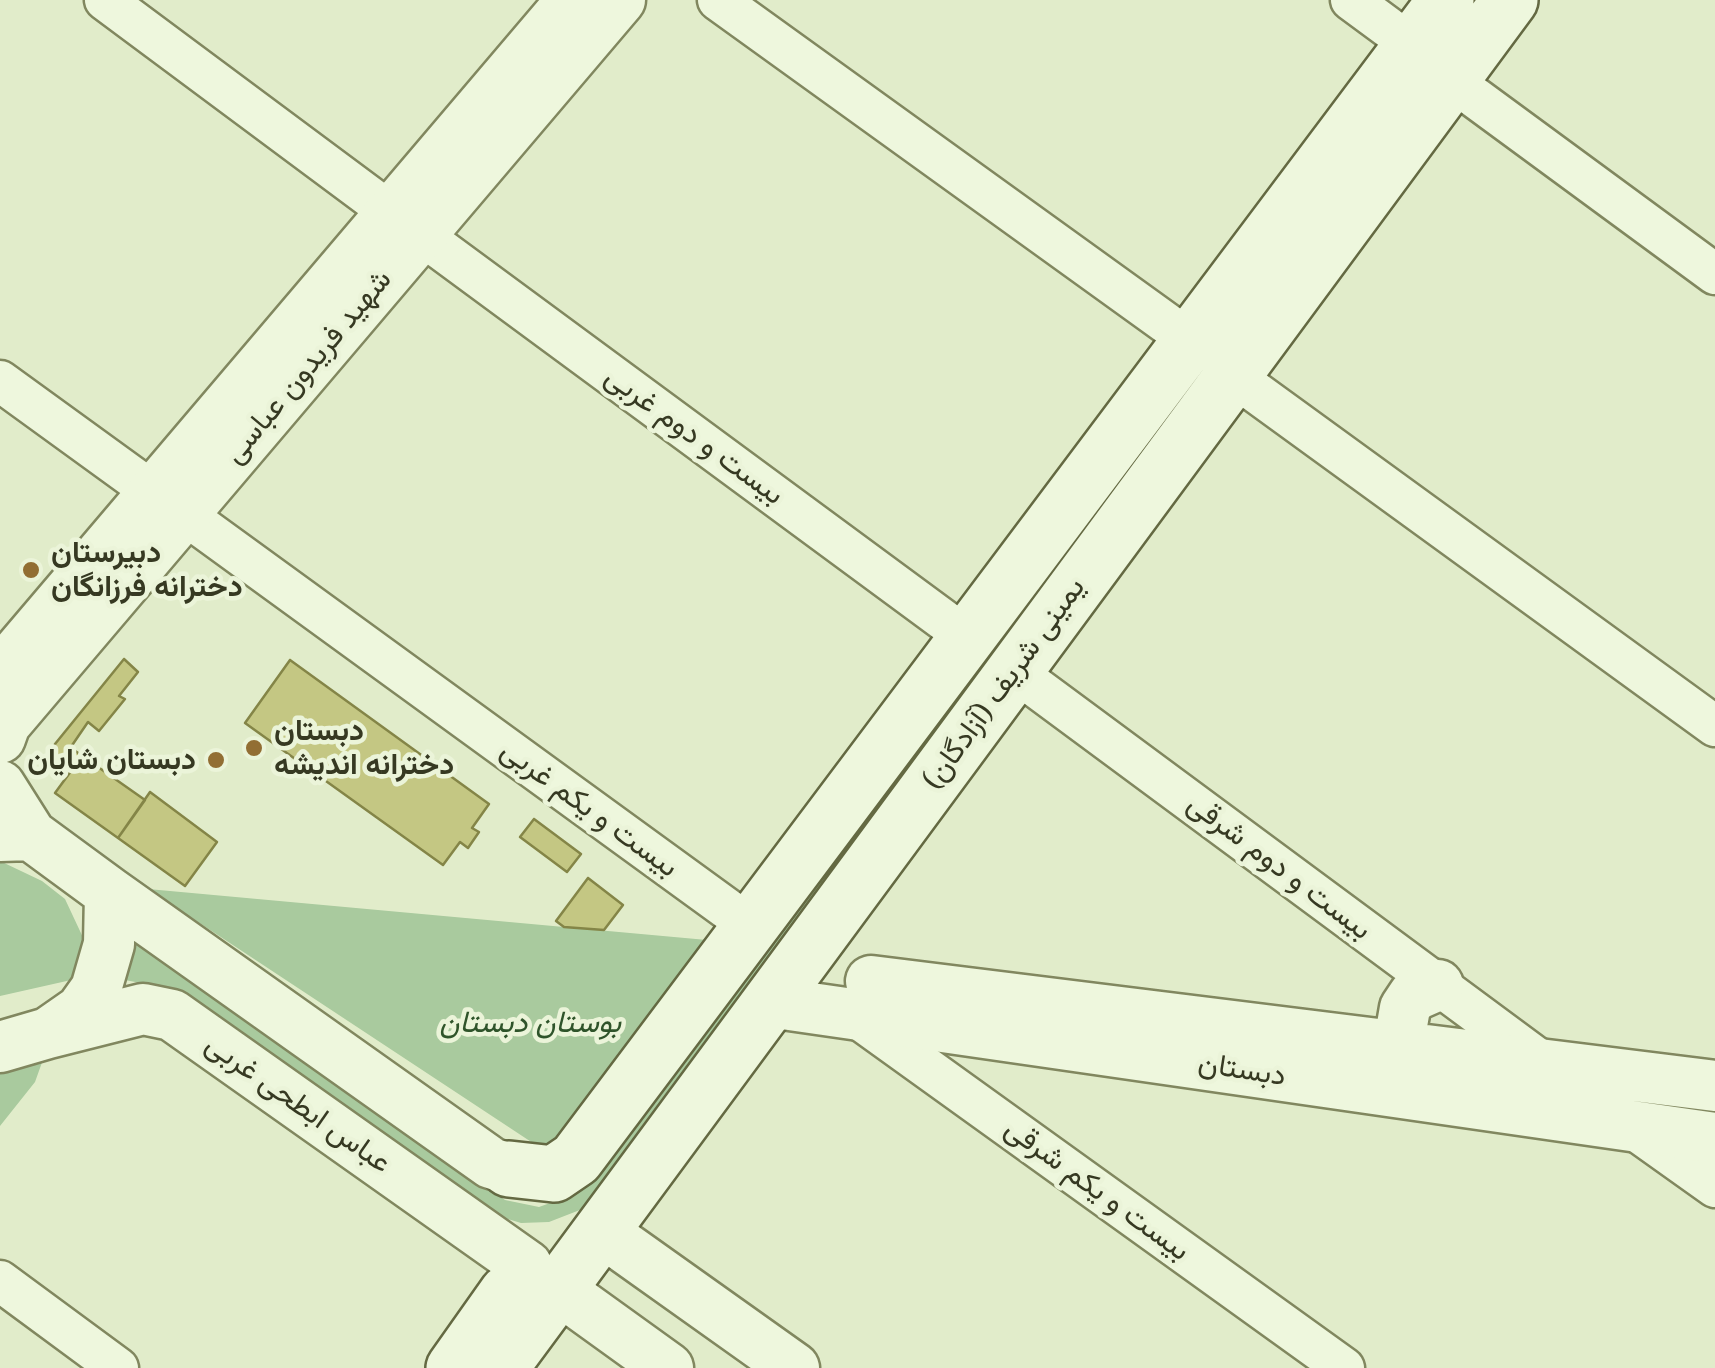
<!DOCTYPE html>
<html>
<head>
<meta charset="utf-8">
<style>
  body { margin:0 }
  canvas { display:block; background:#e1ecca }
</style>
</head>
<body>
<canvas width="1715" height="1368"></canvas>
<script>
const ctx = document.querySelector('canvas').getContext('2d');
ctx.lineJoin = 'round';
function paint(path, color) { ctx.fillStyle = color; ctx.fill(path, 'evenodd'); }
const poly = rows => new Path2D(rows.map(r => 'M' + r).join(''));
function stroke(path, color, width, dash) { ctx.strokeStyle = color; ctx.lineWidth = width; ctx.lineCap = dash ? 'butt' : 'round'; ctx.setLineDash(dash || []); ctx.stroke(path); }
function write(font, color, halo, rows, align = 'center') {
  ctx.font = font + ' "Noto Serif",Vazirmatn,serif'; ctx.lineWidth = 9; ctx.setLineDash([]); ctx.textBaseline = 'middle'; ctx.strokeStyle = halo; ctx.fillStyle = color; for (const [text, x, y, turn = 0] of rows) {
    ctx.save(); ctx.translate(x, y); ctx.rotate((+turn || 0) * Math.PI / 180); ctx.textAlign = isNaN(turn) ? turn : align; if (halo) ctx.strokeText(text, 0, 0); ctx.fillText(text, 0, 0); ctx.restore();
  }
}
paint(poly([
  [1464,0,1487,0,585,1208,549,1222,521,1223,498,1216,205,1007,171,989,125,980,130,940,141,934,505,1200,539,1207,572,1195,600,1173],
  [0,861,42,881,65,899,87,946,80,978,0,996],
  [148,889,564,927,718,941,551,1155],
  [45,1054,35,1082,0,1126,0,1066]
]), '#a9ca9e');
const building = poly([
  [124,659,138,672,119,696,125,699,99,731,88,722,62,760,55,753,55,744,124,659],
  [290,660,489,804,472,828,479,832,468,848,460,842,443,865,245,723,290,660],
  [71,748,145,800,118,838,55,793,74,767,62,760,71,748],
  [150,792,217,842,185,886,118,838,150,792],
  [534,819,581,854,567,872,520,837,534,819],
  [588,878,623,905,604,930,564,927,556,921,588,878]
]);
paint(building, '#c4c783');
stroke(building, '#848547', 2.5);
const minor = poly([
  [105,0,390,212],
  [718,0,1191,341],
  [1351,0,1412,45],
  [1451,80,1715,274],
  [420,234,968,638],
  [1232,375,1715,726],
  [0,381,153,492],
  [184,514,752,927],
  [1014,671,1545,1064],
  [852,1014,1344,1368],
  [1635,1130,1715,1187],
  [0,1281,118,1368]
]);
const tertiary = poly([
  [0,673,572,0],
  [0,738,5,724,620,0],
  [0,786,31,835],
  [0,836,31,835,110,893,109,944,96,989,81,1010,48,1033,0,1047],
  [110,893,491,1163,509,1169],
  [871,981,1715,1086],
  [769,1002,1715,1138],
  [48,1033,143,1009,172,1015,527,1266],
  [1416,1048,1406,1042,1401,1031,1405,1008,1413,996,1438,985],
  [600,1230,794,1368],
  [557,1288,668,1368]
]);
const secondary = poly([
  [509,1169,554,1174,576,1159,1446,0],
  [454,1368,507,1293],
  [500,1368,1510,0]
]);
stroke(minor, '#81875f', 45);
stroke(tertiary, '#81875f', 55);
stroke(secondary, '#646942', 60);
stroke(minor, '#eef7dd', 40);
stroke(tertiary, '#eef7dd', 50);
stroke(secondary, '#eef7dd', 55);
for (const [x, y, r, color] of [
  [31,570,10,"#926e33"],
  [254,748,10,"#926e33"],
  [216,760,10,"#926e33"]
]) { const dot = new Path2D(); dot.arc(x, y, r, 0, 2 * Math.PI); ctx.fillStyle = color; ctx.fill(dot); stroke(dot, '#ebf4d9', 4); }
write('30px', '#363922', '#ebf4d9', [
  ["شهید فریدون عباسی",308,367,-50],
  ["بیست و دوم غربی",694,436,36],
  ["یمینی شریف (آزادگان)",1004,684,-54],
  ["بیست و یکم غربی",589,809,36],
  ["بیست و دوم شرقی",1279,867,37],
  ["دبستان",1242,1070,9],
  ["عباس ابطحی غربی",298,1104,35],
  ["بیست و یکم شرقی",1097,1190,36]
]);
write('bold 30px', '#363922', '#ebf4d9', [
  ["دبیرستان",51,553],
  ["دخترانه فرزانگان",51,587],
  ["دبستان",274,731],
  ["دخترانه اندیشه",274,765],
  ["دبستان شایان",196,760,"right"]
], 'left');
write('italic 30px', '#2f542a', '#ebf4d9', [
  ["بوستان دبستان",530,1023]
]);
</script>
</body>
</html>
